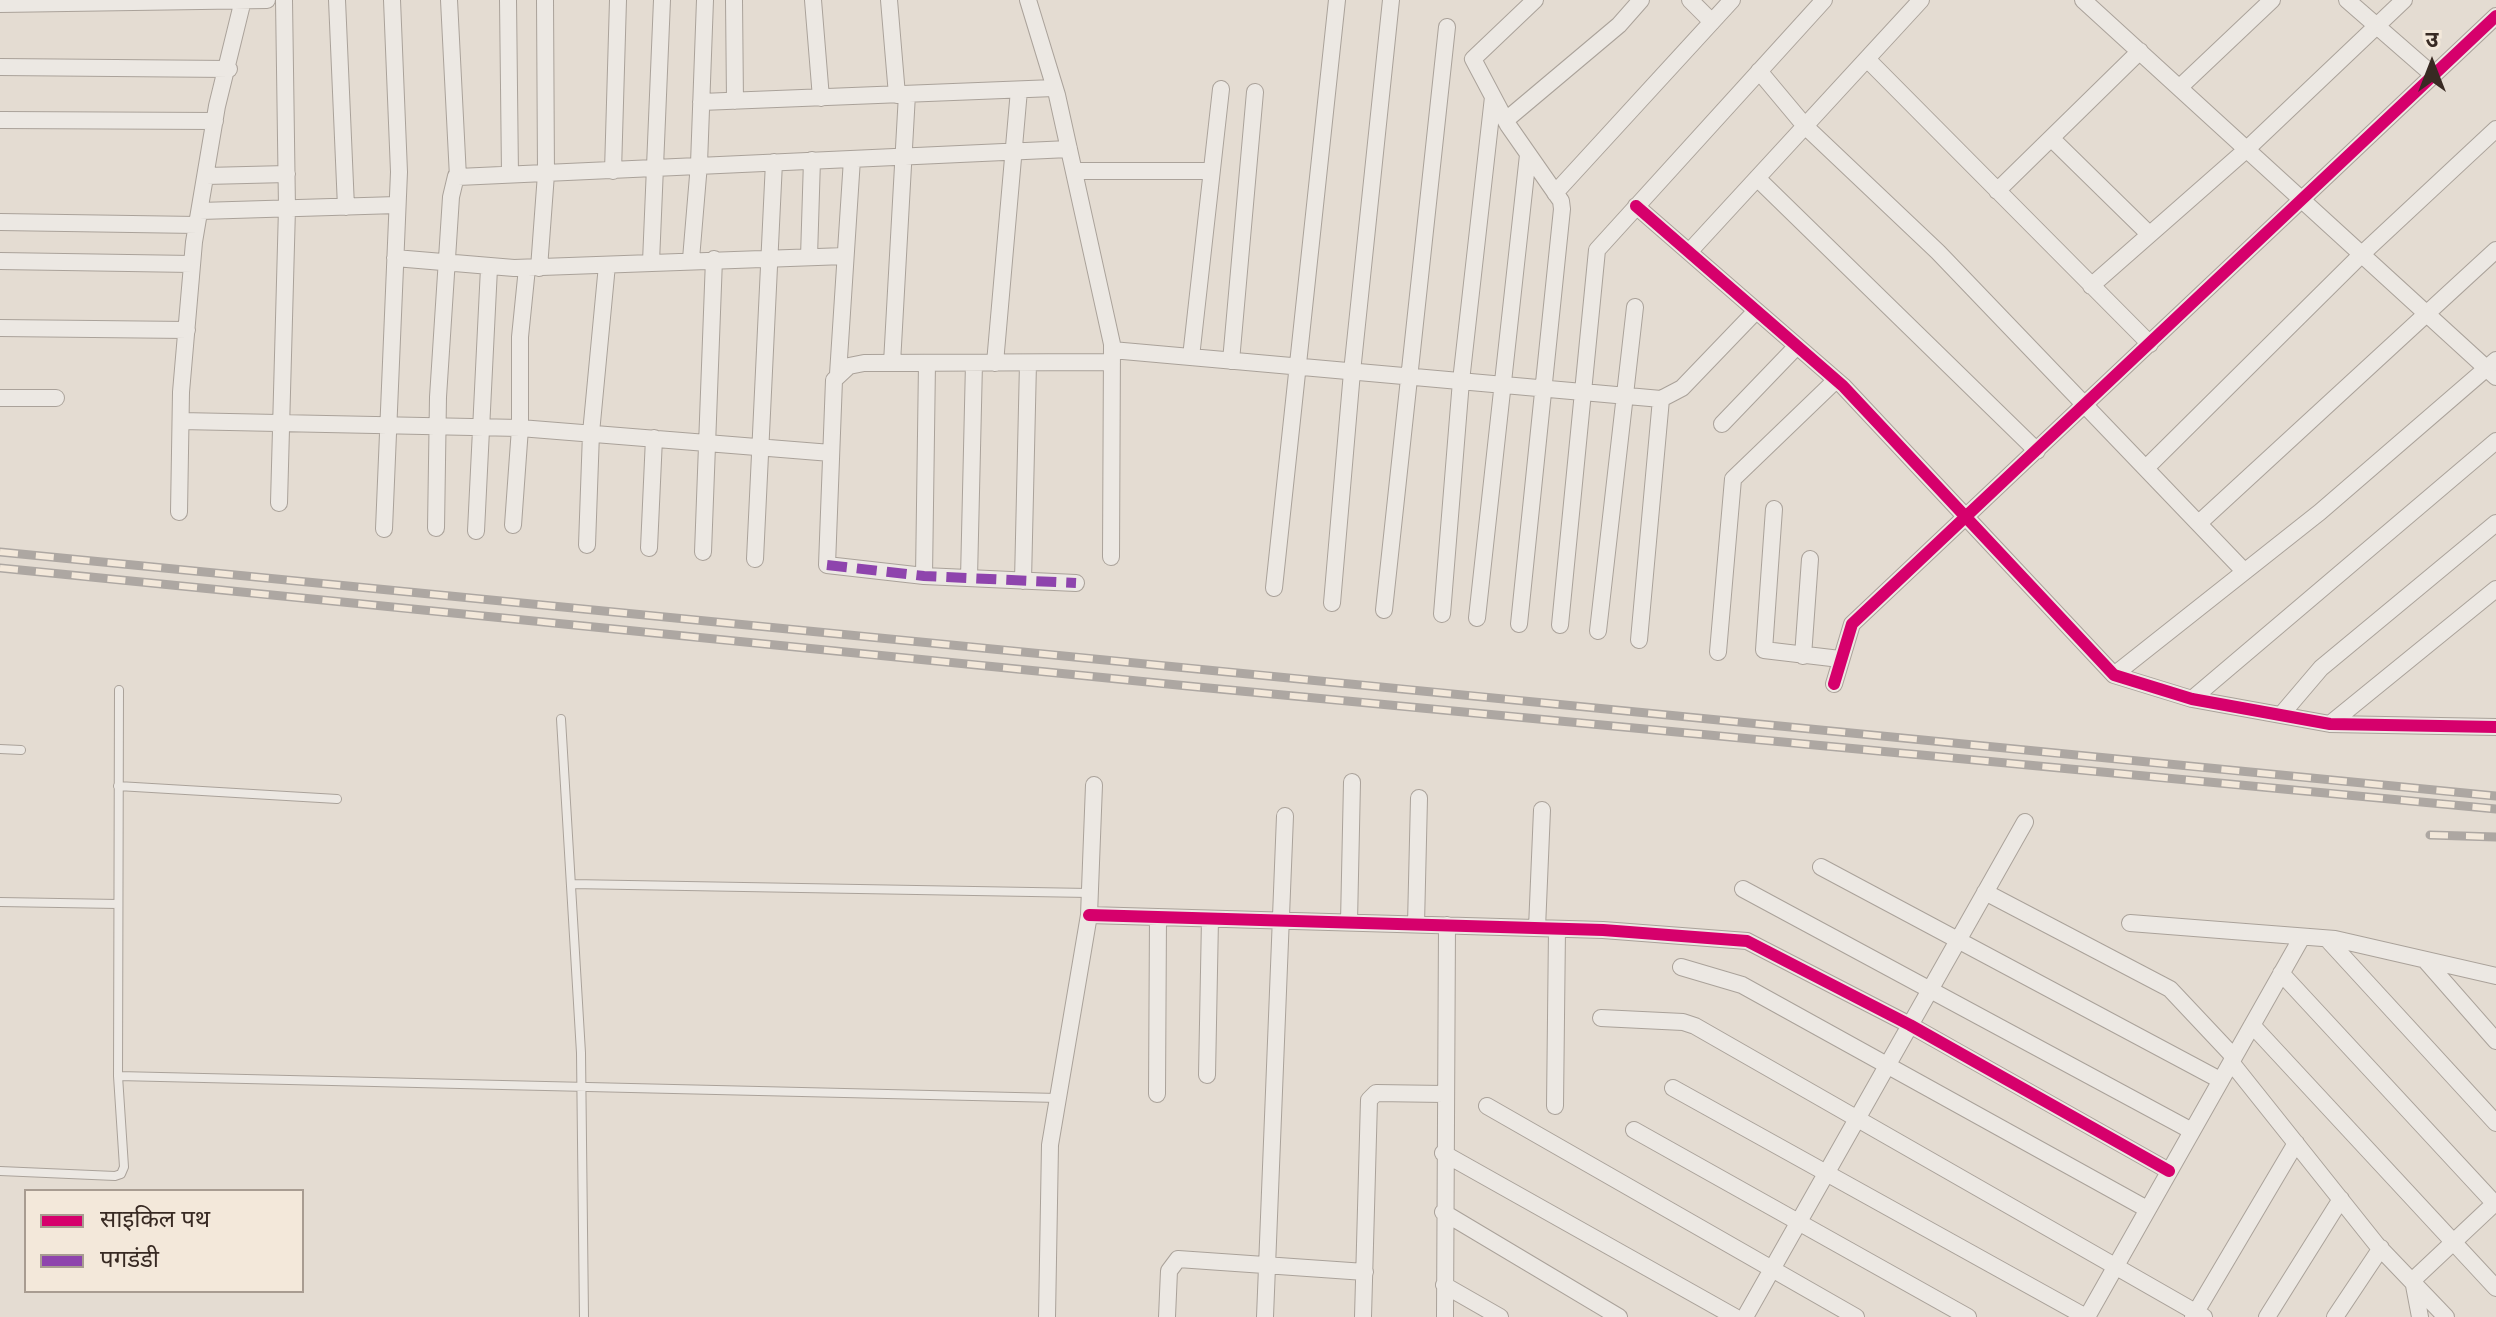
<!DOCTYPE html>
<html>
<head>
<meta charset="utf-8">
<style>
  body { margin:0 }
  #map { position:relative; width:2496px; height:1317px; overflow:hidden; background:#e4dcd2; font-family:"Roboto Serif","Noto Sans Devanagari",serif }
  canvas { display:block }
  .legend { position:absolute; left:24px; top:1189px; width:280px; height:104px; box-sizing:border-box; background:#f3e8da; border:2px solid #a89c91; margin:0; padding:10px 14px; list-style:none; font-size:24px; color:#382a23 }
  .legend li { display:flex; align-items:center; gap:16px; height:40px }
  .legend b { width:40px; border:2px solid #a89c91 }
  .north { position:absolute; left:2392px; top:24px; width:80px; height:80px; -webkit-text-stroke:6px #f3e8da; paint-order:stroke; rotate:0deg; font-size:22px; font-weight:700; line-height:32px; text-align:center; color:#382a23 }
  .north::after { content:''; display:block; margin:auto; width:28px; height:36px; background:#382a23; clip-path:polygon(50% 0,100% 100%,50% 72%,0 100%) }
</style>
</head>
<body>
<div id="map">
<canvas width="2496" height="1317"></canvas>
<ul class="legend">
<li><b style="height:10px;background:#d6006c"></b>साइकिल पथ</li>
<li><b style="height:10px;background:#8e44ad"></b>पगडंडी</li>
</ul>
<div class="north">उ</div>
</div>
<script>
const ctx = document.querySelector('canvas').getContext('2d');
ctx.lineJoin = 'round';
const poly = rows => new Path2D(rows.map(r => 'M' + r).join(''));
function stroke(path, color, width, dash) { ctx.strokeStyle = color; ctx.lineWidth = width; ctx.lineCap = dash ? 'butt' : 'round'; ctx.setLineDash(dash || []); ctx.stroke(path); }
const service = poly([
  [561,719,581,1053,584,1317],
  [0,749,21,750],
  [118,786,337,799],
  [571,884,1089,893],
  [0,902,118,904],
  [118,1076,1058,1098],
  [0,1171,115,1176,121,1174,124,1167,118,1076,119,690]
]);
const minor = poly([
  [337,0,346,207],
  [449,0,458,177,1069,149],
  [508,0,510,174],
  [734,0,735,101],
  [813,0,821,98],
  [889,0,897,95],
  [1028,0,1057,95,1112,344,1111,557],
  [1690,0,1712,22],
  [2083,0,2496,377],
  [2347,0,2433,75],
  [0,4,267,0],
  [1867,59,2150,344],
  [0,67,229,69],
  [1759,71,1805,126,1938,252,2244,571],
  [2180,87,2272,0],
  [701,102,1054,88],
  [0,120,215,121],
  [1506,120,1619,25,1641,0],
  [2051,138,2148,233],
  [613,171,618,0],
  [1074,171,1211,171],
  [206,176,287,174],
  [1757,178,2037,451],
  [1997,191,2140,51],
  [1555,193,1732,0],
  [1636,206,1843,386,2114,675,2192,699,2330,724,2496,727],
  [200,211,397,205],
  [0,222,197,225],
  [1689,252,1921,0],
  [809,257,812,160],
  [395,258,514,268,845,256],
  [691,259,699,164,705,0],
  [0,261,192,264],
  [651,262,662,0],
  [539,268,546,174,545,0],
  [2091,286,2247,149,2404,0],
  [0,328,187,330],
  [1112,350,1661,399,1682,388,1756,311],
  [1191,357,1221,89],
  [1231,361,1255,92],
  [892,363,907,94],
  [995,363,1019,90],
  [838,374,852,159],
  [0,398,56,398],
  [181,421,520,428,831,453],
  [1722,424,1797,346],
  [2146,468,2363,253,2496,129],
  [279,503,287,208,284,0],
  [1774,509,1764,650,1840,659],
  [179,512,181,392,194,242,217,106,243,0],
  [2199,523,2496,250],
  [513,525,520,428,520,337,527,268],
  [436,528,438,397,451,197,456,176],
  [384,529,399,172,392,0],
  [476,531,489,268],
  [587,545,591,433,607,265],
  [649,548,654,438],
  [703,552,714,259],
  [755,559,774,162],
  [924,576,927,363],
  [969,578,974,363],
  [1023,581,1028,363],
  [1076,583,924,576,827,565,834,380,849,366,864,363,1112,362],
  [1274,588,1337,0],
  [1332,603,1352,372,1391,0],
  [1384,610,1447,27],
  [1442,614,1461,381,1493,97],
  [1477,618,1528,155],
  [1519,624,1562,209,1561,201,1508,125,1473,59,1535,0],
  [1560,625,1597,250,1824,0],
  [1598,631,1635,307],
  [1639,640,1661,399],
  [1718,652,1733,479,1836,380],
  [1803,656,1810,559],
  [2114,675,2320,512,2496,360],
  [1834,684,1852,624,2496,16],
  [2192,699,2496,441],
  [2281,715,2321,668,2496,523],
  [2330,724,2496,589],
  [1821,867,2220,1080],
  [1743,889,2192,1131],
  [1985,892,2170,989,2234,1057],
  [1089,915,1603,930,1747,941,1910,1025,2169,1171],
  [1349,922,1352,782],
  [2130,923,2335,939,2496,976],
  [1416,924,1419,798],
  [1537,928,1542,810],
  [2327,939,2496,1123],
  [2425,960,2496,1041],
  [1681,967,1742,985,2147,1209],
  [2281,973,2496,1205],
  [1601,1018,1683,1022,1695,1026,2204,1317],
  [2252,1025,2496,1288],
  [2231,1062,2377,1245,2446,1317],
  [1207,1075,1210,919],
  [1673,1088,2086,1317],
  [1157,1094,1158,917],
  [1487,1106,1856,1317],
  [1555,1106,1557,929],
  [1634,1130,1968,1317],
  [1443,1153,1735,1317],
  [1443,1212,1619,1317],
  [1444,1285,1500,1317],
  [1047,1317,1050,1145,1089,915,1094,785],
  [1167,1317,1169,1271,1178,1259,1365,1272],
  [1265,1317,1285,816],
  [1363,1317,1369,1100,1376,1093,1444,1094],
  [1445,1317,1447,925],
  [1745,1317,2025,822],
  [2087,1317,2302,937],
  [2193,1317,2296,1143],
  [2267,1317,2341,1199],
  [2335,1317,2381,1248],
  [2420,1317,2413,1280,2496,1202]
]);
stroke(service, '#aaa29a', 10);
stroke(minor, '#aaa29a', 18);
stroke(service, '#ece8e3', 8);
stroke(minor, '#ece8e3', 16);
const rail = poly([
  [0,552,2496,796],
  [0,568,1198,687,2496,809],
  [2430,835,2496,837]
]);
stroke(rail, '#ada7a2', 9);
stroke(rail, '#f3e8da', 6, [18]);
stroke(poly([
  [827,565,924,576,1076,583]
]), '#8e44ad', 10, [20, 10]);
stroke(poly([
  [1636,206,1843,386,2114,675,2192,699,2330,724,2496,727],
  [1834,684,1852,624,2496,16],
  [1089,915,1603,930,1747,941,1910,1025,2169,1171]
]), '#d6006c', 12);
</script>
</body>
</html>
